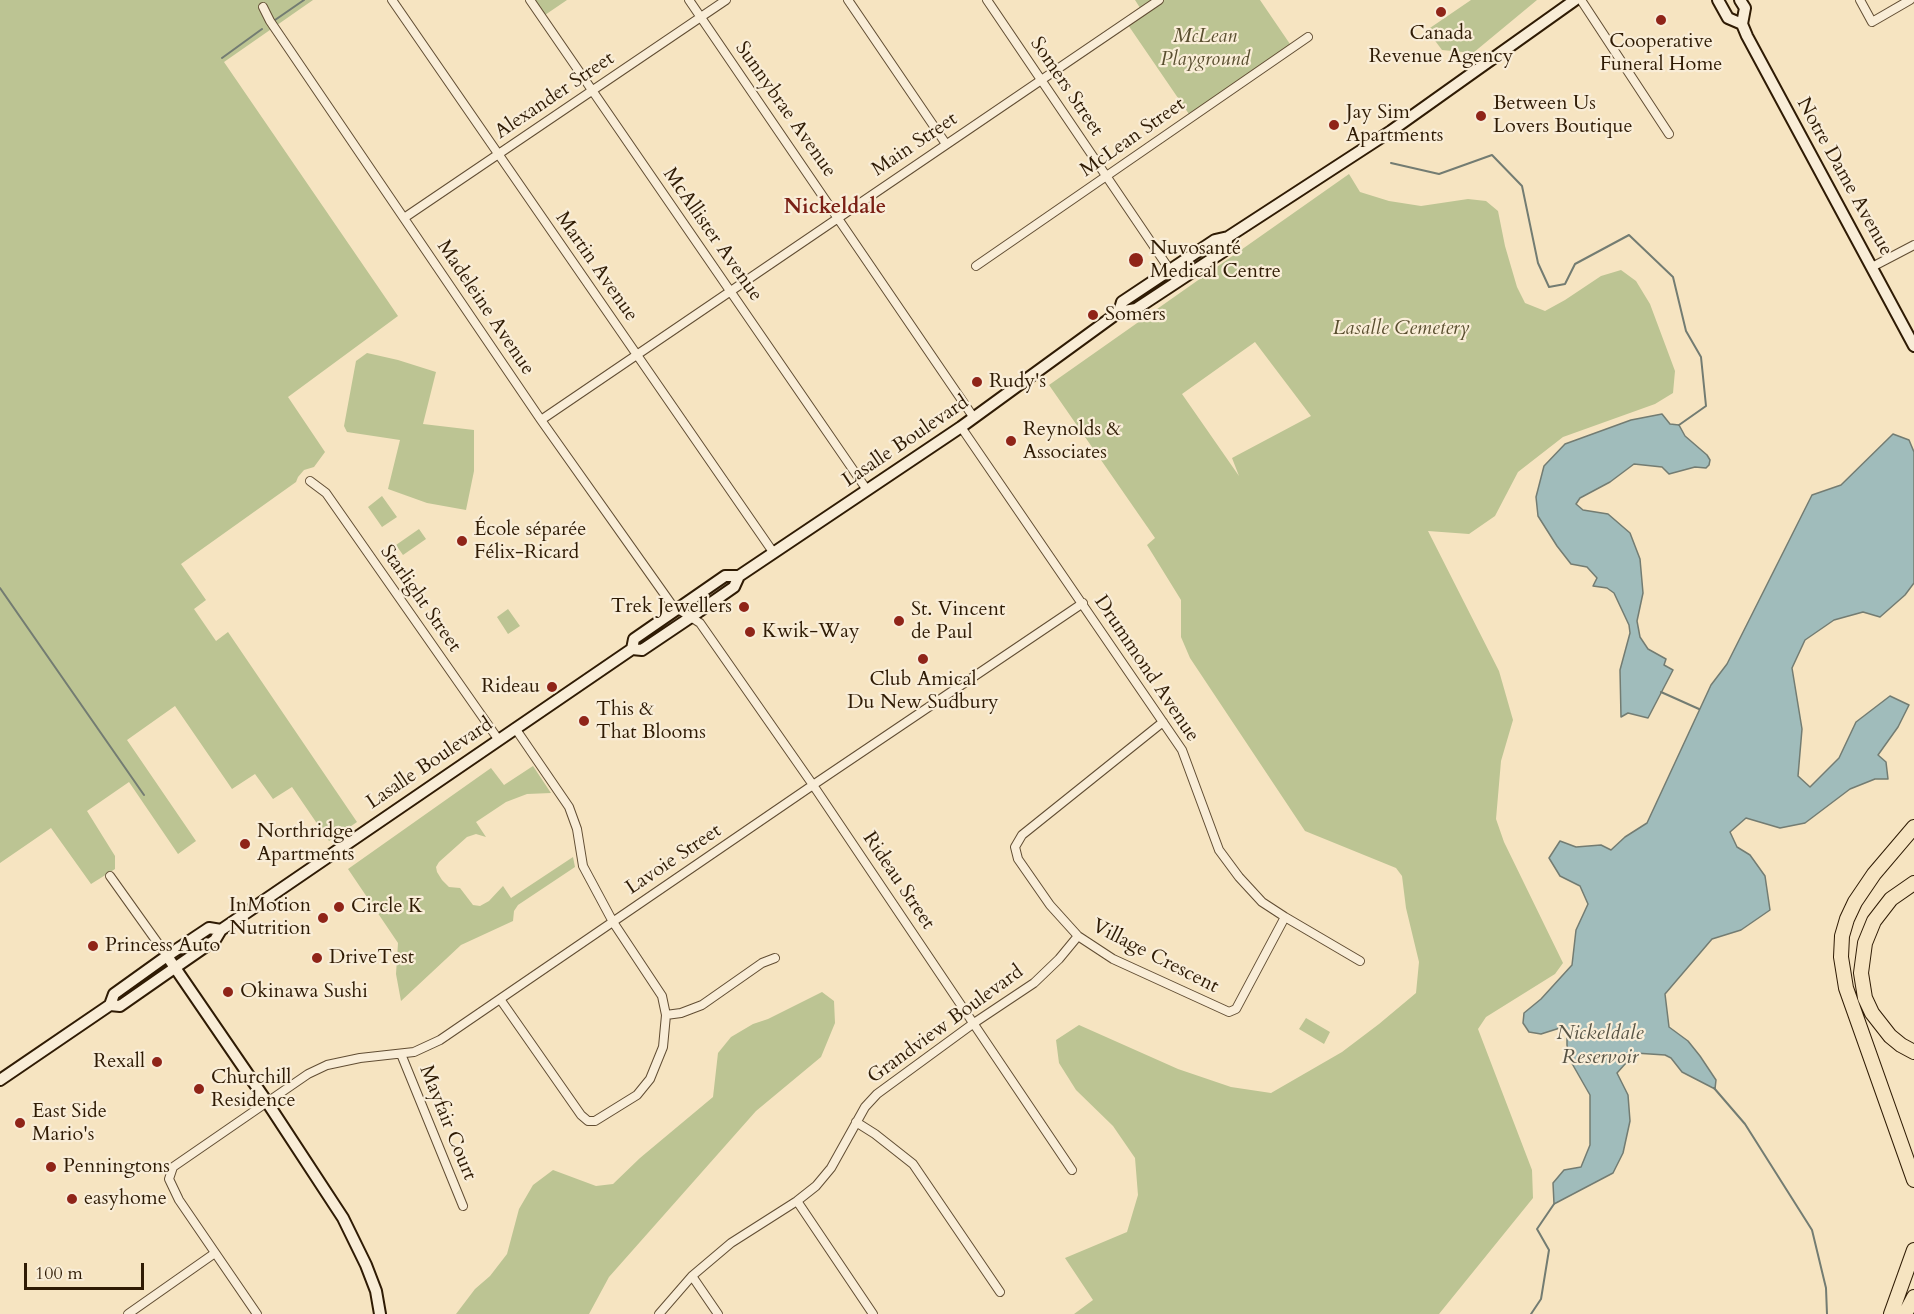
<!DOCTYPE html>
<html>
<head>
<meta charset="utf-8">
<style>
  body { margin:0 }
  #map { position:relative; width:1914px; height:1314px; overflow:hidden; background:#f6e4c1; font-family:Cardo,serif }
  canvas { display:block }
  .scale { position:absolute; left:24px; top:1263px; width:120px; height:27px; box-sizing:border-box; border:3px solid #2f1b04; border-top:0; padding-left:8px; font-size:18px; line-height:21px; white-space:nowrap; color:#2f1b04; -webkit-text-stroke:4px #f9edd7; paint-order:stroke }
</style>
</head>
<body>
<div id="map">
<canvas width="1914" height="1314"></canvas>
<div class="scale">100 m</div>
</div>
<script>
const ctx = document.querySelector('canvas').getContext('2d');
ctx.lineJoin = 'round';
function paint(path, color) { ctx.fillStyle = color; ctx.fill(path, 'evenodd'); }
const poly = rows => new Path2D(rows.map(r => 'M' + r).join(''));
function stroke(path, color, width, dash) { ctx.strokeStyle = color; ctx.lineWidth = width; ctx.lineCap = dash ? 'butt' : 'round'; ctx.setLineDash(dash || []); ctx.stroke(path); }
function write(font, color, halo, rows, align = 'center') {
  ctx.font = font + ' Cardo,serif'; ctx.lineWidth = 4.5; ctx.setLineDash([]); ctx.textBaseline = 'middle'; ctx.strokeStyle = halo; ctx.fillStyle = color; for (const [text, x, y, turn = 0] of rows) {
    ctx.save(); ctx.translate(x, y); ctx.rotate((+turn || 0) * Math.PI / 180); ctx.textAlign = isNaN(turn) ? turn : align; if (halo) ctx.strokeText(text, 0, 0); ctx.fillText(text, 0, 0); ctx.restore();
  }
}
paint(poly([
  [0,0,313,0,224,62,398,316,288,397,325,452,314,467,304,470,298,477,296,482,181,564,206,600,194,609,216,641,228,632,357,822,329,841,292,787,273,799,255,774,232,789,175,706,127,740,196,841,178,854,129,782,87,811,115,856,115,869,91,884,51,828,0,863],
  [531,0,567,0,542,17],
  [1135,0,1260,0,1292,47,1191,117,1126,22,1142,11],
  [1471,0,1537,0,1473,53,1442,50,1427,30],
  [1349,174,1360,192,1389,201,1421,206,1468,199,1486,201,1498,211,1505,246,1517,287,1525,303,1545,311,1565,300,1601,276,1621,270,1636,281,1650,304,1675,371,1673,393,1655,404,1563,437,1518,472,1495,516,1469,534,1428,531,1499,671,1513,720,1501,761,1496,819,1504,842,1563,963,1555,974,1486,1017,1478,1029,1532,1170,1533,1198,1439,1314,1074,1314,1093,1300,1065,1258,1127,1232,1138,1195,1135,1158,1113,1126,1076,1090,1059,1063,1056,1040,1079,1025,1178,1069,1231,1087,1271,1093,1342,1052,1379,1024,1416,993,1419,962,1406,908,1402,876,1396,868,1305,831,1190,658,1181,637,1181,600,1147,545,1155,538,1049,385],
  [1255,342,1311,416,1232,458,1239,476,1182,394],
  [367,353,398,360,436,372,423,424,474,430,474,471,466,510,427,503,388,489,400,440,347,432,344,426,356,361],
  [382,496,397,517,382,527,368,507],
  [419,529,426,539,403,555,396,545],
  [508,609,520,626,508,634,497,617],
  [533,766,551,793,527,794,506,802,476,822,486,837,476,834,467,837,439,862,436,867,437,872,442,880,449,887,460,888,473,905,480,906,489,901,503,886,511,898,573,857,575,867,518,905,514,911,513,921,461,945,401,1001,396,974,398,943,348,869,491,768,504,785],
  [822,992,834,1001,835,1023,821,1057,756,1111,609,1277,589,1314,456,1314,475,1289,490,1276,507,1254,519,1209,533,1185,553,1170,596,1186,613,1184,640,1158,713,1097,718,1053,731,1037,753,1024,768,1019],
  [1306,1018,1330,1032,1324,1044,1299,1029]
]), '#bcc493');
const water = poly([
  [1662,414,1670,424,1679,425,1685,436,1707,455,1710,460,1709,465,1706,468,1695,467,1669,474,1662,467,1634,464,1610,482,1580,498,1576,504,1583,510,1608,514,1630,533,1640,559,1643,593,1637,621,1640,637,1648,649,1666,659,1664,665,1673,670,1648,718,1628,713,1621,717,1620,670,1630,633,1629,625,1614,593,1607,588,1593,586,1597,578,1587,567,1571,564,1557,546,1538,516,1536,497,1544,466,1565,444,1631,420,1662,414],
  [1893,434,1909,440,1914,452,1914,583,1905,595,1880,617,1863,612,1834,620,1805,640,1792,668,1802,729,1798,776,1810,787,1839,758,1856,722,1890,696,1909,705,1898,727,1878,755,1886,762,1888,779,1875,779,1850,789,1805,823,1780,828,1746,818,1730,832,1737,847,1750,855,1765,876,1770,910,1741,930,1712,939,1665,994,1669,1027,1688,1041,1700,1056,1716,1080,1715,1089,1682,1072,1671,1058,1665,1055,1635,1053,1617,1073,1628,1095,1630,1121,1623,1153,1613,1173,1554,1204,1553,1183,1564,1170,1581,1167,1590,1145,1590,1095,1570,1060,1567,1045,1567,1032,1563,1027,1541,1034,1529,1032,1523,1023,1524,1013,1541,999,1572,965,1576,930,1588,904,1580,886,1560,876,1549,858,1560,841,1576,847,1601,845,1611,850,1625,837,1647,823,1711,685,1727,664,1812,495,1841,485,1893,434]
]);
paint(water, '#a0bcbb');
stroke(water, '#737c72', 1.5);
stroke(poly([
  [275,20,304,0],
  [222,58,262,29],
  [1391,163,1439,174,1492,155,1522,186,1538,263,1549,287,1565,284,1575,264,1629,235,1673,277,1686,331,1701,357,1706,406,1679,425],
  [0,588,144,795],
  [1661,692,1699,709],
  [1714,1088,1745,1124,1812,1230,1826,1288,1827,1314],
  [1531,1314,1541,1299,1549,1250,1537,1229,1554,1204]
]), '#737c72', 2);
const street = poly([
  [392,0,773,552],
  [530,0,867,490],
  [689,0,974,418],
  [848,0,946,144],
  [987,0,1178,282],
  [1581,0,1669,134],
  [1860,0,1872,22,1910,0],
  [263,7,270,21,541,420,672,605,700,623,813,785,1072,1170],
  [404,218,726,0],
  [976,266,1308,37],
  [1872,267,1914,245],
  [541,420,1159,0],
  [961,427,1182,750,1219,850,1239,877,1262,902,1285,917,1360,961],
  [310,481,326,493,498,739],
  [1163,722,1022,835,1015,847,1018,859,1050,905,1078,936,1113,959,1229,1012,1236,1009,1285,917],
  [110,876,167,956],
  [500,999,581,1115,588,1121,595,1121,637,1095,650,1079,663,1047,666,1015,662,996,613,922,583,866,577,829,569,807,515,728],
  [666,1015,681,1013,702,1005,762,963,775,958],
  [401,1054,463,1206],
  [856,1122,875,1134,913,1164,1000,1292],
  [797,1201,873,1314],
  [692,1276,718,1314],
  [128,1314,215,1253],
  [257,1314,179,1200,169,1179,173,1167,308,1074,327,1065,360,1058,414,1052,440,1040,813,785,1083,603],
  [659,1314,692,1276,731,1243,797,1201,816,1186,831,1168,865,1107,877,1094,974,1023,1034,983,1059,959,1078,936]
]);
const secondary = poly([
  [1718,0,1728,18,1742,24],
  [1740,0,1745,8,1742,24,1747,36,1914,346],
  [1119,312,1122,302,1215,240,1228,237,1391,131,1575,0],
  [632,649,634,639,725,576,739,576,961,427,1119,312,1136,309,1224,251,1228,237],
  [167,956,267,1102,343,1218,366,1265,376,1291,380,1314],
  [110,1005,114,994,167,956,209,928,221,930],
  [0,1080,110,1005,120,1006,163,976,215,940,221,930,632,649,642,650,691,617,734,587,739,576]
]);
const highway = poly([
  [1914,827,1874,874,1855,902,1847,919,1842,936,1841,957,1846,988,1914,1180],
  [1914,883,1891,899,1874,921,1865,943,1861,973,1865,998,1872,1013,1890,1036,1901,1045,1914,1052],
  [1891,1314,1914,1250],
  [1905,1314,1914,1297]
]);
stroke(street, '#614d33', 10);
stroke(secondary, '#2f1b04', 14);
stroke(highway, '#2f1b04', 16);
stroke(street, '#f9edd7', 8);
stroke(secondary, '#f9edd7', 10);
stroke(highway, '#f6e4c1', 14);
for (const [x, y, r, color] of [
  [1441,12,6,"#8f2418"],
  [1661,20,6,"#8f2418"],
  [1481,116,6,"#8f2418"],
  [1334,125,6,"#8f2418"],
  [1136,260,8,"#8f2418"],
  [1093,315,6,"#8f2418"],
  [977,382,6,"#8f2418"],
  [1011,441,6,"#8f2418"],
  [462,541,6,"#8f2418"],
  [744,607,6,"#8f2418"],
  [899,621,6,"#8f2418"],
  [750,632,6,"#8f2418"],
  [923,659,6,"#8f2418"],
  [552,687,6,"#8f2418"],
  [584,721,6,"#8f2418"],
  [245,844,6,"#8f2418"],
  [339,907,6,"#8f2418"],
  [323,918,6,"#8f2418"],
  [93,946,6,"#8f2418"],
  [317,958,6,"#8f2418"],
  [228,992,6,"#8f2418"],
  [157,1062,6,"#8f2418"],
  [199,1089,6,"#8f2418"],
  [20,1123,6,"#8f2418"],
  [51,1167,6,"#8f2418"],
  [72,1199,6,"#8f2418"]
]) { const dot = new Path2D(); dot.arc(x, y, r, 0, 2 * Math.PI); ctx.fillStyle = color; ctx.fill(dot); stroke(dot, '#f9edd7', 2); }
write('20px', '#2f1b04', '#f9edd7', [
  ["Canada",1441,34,"center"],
  ["Revenue Agency",1441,57,"center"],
  ["Cooperative",1661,42,"center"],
  ["Funeral Home",1661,65,"center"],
  ["Between Us",1493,104],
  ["Lovers Boutique",1493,127],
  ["Jay Sim",1346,113],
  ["Apartments",1346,136],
  ["Nuvosanté",1150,249],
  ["Medical Centre",1150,272],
  ["Somers",1105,315],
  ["Rudy's",989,382],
  ["Reynolds &",1023,430],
  ["Associates",1023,453],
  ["École séparée",474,530],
  ["Félix-Ricard",474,553],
  ["Trek Jewellers",732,607,"right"],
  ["St. Vincent",911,610],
  ["de Paul",911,633],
  ["Kwik-Way",762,632],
  ["Club Amical",923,680,"center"],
  ["Du New Sudbury",923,703,"center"],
  ["Rideau",540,687,"right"],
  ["This &",596,710],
  ["That Blooms",596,733],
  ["Northridge",257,832],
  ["Apartments",257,855],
  ["InMotion",311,906,"right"],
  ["Nutrition",311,929,"right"],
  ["Circle K",351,907],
  ["Princess Auto",105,946],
  ["DriveTest",329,958],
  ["Okinawa Sushi",240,992],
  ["Rexall",145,1062,"right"],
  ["Churchill",211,1078],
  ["Residence",211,1101],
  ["East Side",32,1112],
  ["Mario's",32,1135],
  ["Penningtons",63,1167],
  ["easyhome",84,1199]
], 'left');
write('italic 20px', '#594e2f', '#f9edd7', [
  ["McLean",1205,37],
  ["Playground",1205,60],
  ["Lasalle Cemetery",1401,329]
]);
write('20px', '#2f1b04', '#f9edd7', [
  ["Somers Street",1066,87,56],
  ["Alexander Street",555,96,-34],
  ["Sunnybrae Avenue",785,110,55],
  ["McLean Street",1133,138,-35],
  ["Main Street",915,145,-34],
  ["Notre Dame Avenue",1844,177,61],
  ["McAllister Avenue",712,235,55],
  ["Martin Avenue",596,267,55],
  ["Madeleine Avenue",485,308,56],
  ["Lasalle Boulevard",906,442,-34],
  ["Starlight Street",420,599,55],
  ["Drummond Avenue",1146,669,56],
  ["Lasalle Boulevard",430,764,-34],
  ["Lavoie Street",674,860,-34],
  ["Rideau Street",898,881,56],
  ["Village Crescent",1155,957,27],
  ["Grandview Boulevard",946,1025,-36],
  ["Mayfair Court",447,1123,68]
]);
write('bold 21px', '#7a1f14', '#f9edd7', [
  ["Nickeldale",835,208]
]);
write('italic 21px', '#575344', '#f9edd7', [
  ["Nickeldale",1600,1034],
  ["Reservoir",1600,1058]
]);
</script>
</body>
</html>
